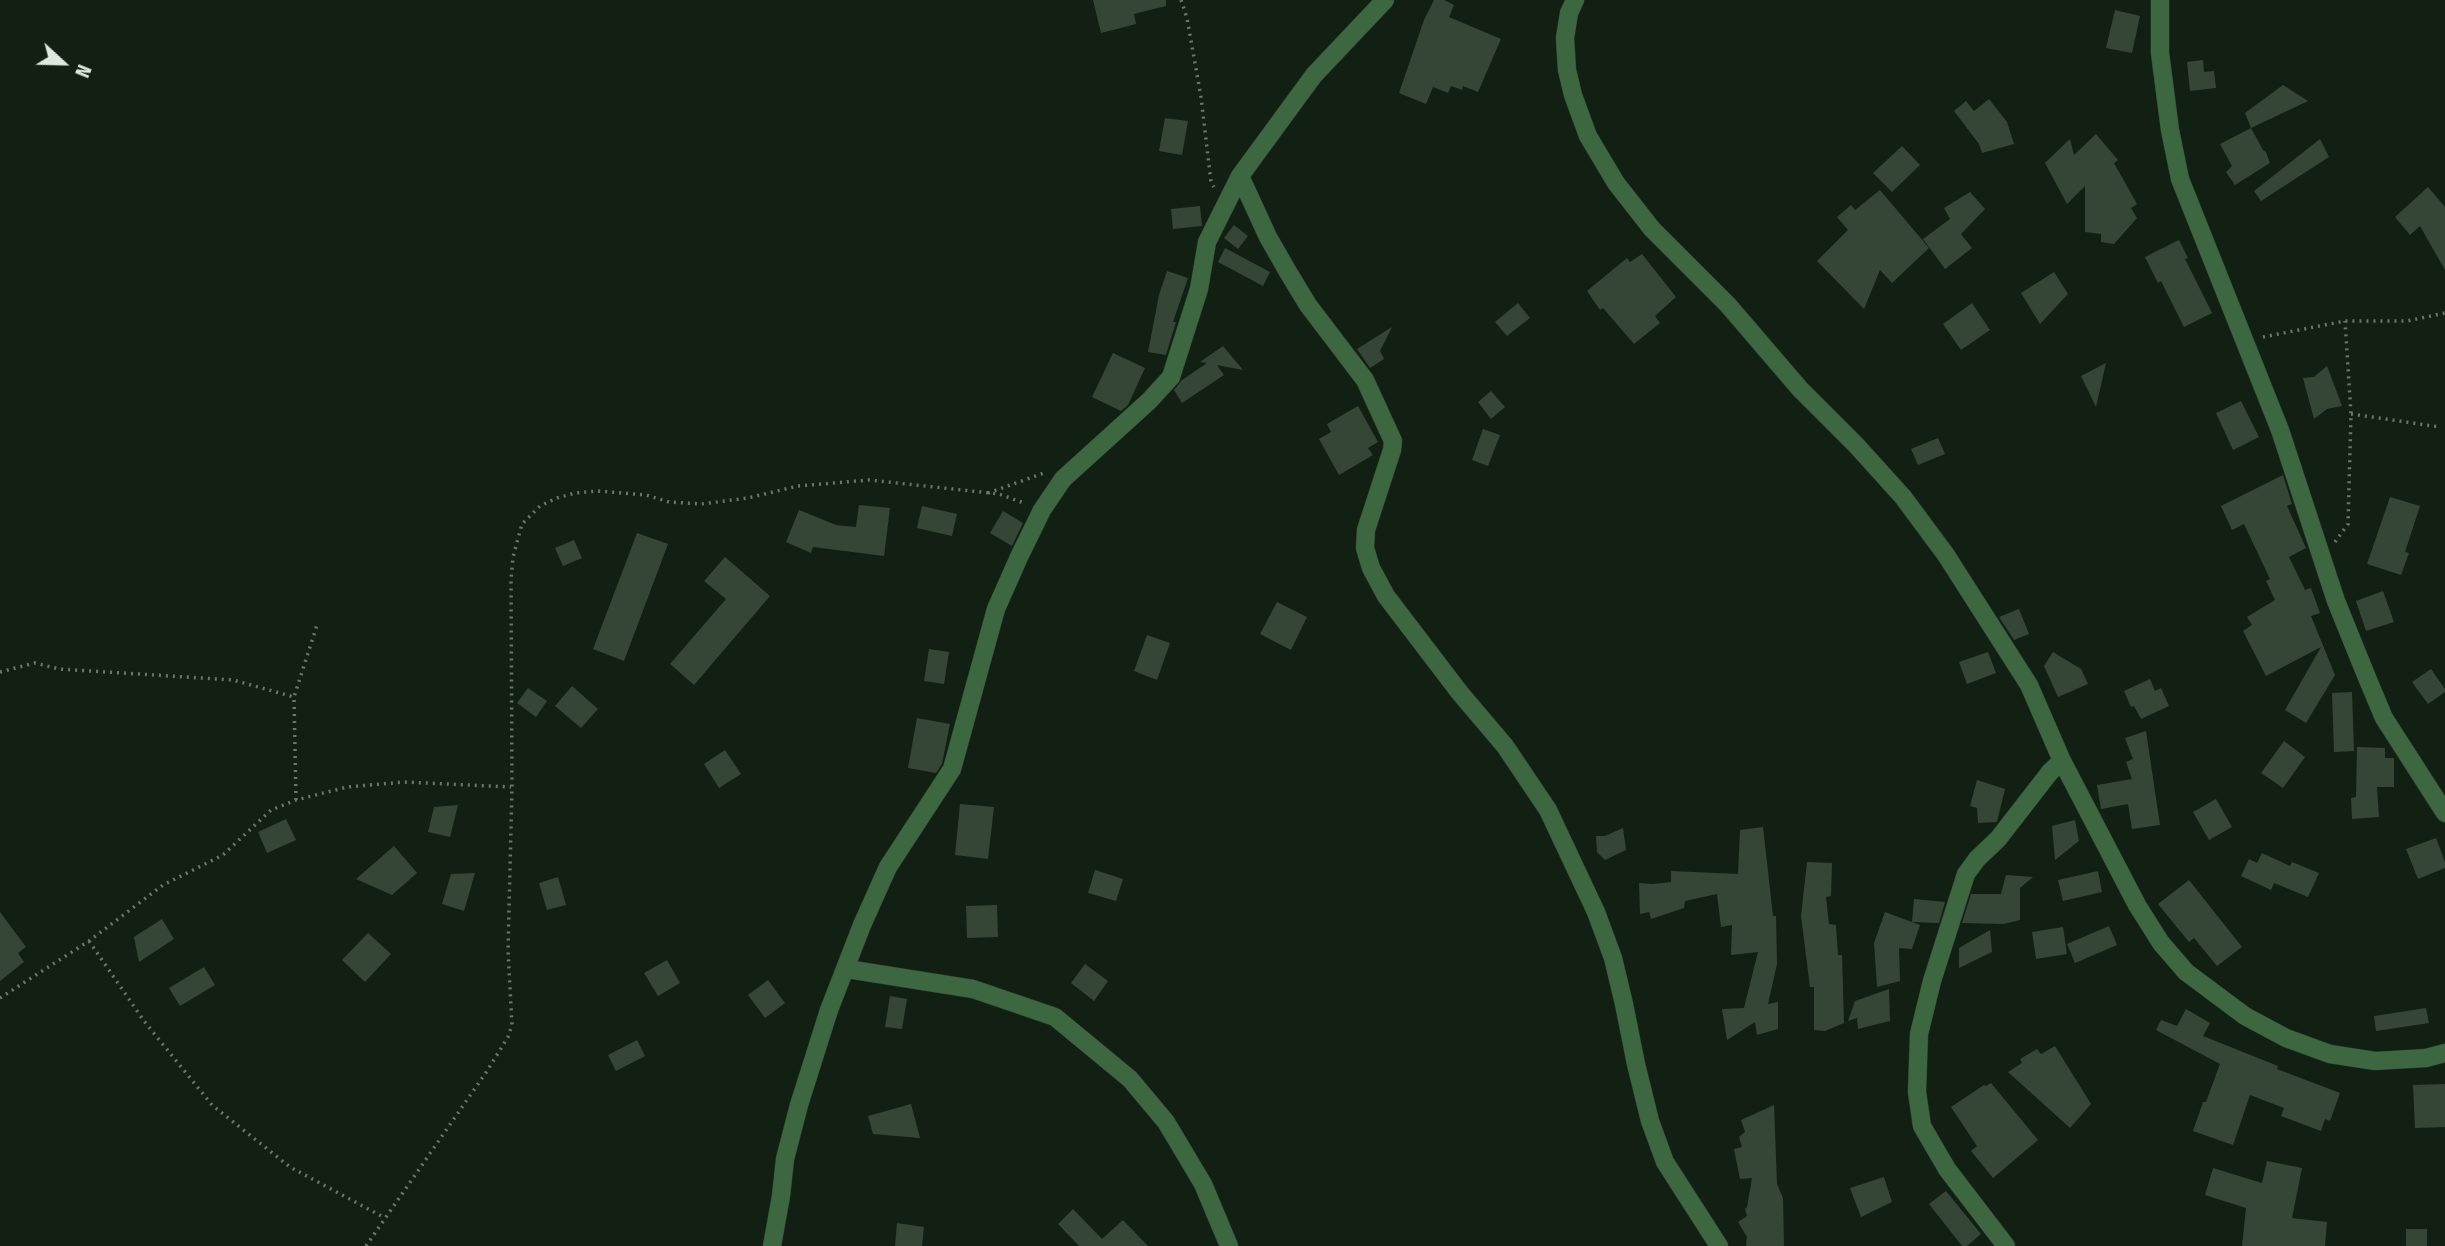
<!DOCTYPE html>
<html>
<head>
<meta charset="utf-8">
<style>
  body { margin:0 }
  #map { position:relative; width:2445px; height:1246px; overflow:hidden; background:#112012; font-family:"Fira Sans Condensed",sans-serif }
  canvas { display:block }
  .north { position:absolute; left:28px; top:28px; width:70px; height:70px; -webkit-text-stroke:5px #112012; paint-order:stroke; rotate:112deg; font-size:19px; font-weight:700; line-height:28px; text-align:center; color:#dee8df }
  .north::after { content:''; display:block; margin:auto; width:24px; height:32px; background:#dee8df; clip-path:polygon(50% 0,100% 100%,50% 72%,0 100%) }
</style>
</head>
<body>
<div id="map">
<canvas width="2445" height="1246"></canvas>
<div class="north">N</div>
</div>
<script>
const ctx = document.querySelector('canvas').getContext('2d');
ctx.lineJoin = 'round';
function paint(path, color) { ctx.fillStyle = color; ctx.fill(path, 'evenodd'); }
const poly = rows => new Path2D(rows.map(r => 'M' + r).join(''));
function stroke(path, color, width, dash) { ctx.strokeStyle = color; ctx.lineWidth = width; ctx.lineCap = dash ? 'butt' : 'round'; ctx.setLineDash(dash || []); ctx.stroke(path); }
paint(poly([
  [1093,0,1166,0,1166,6,1134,14,1136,24,1101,33],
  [1434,0,1444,0,1454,5,1449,17,1501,39,1478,92,1463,86,1462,90,1451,86,1448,93,1433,87,1426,104,1399,93,1424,20],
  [2115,10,2140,16,2132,53,2106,48],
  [2203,60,2204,72,2214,71,2216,88,2190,91,2187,62],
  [2283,85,2308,101,2251,128,2245,113],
  [1989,99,2007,122,2014,144,1982,153,1979,144,1954,111,1966,101,1974,111],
  [1165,118,1188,121,1182,155,1159,151],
  [2251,128,2263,150,2266,152,2270,163,2235,185,2226,172,2232,166,2220,144],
  [2096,134,2118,160,2114,163,2137,204,2131,208,2137,218,2114,244,2101,242,2101,234,2085,232,2085,186,2067,204,2045,163,2070,139,2074,155],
  [2320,139,2329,157,2261,201,2254,191],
  [1902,146,1920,165,1892,192,1873,173],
  [2428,187,2445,207,2445,270,2420,226,2410,235,2395,217],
  [1880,190,1929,248,1892,283,1880,270,1864,309,1817,261,1848,230,1837,217,1851,205,1855,210],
  [1970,192,1985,209,1961,234,1972,248,1945,269,1923,239,1950,219,1944,208],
  [1200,206,1202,226,1173,229,1171,209],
  [1234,225,1248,236,1238,249,1224,238],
  [2179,240,2188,258,2185,259,2212,313,2184,327,2161,281,2158,283,2145,257],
  [1225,248,1270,272,1263,286,1218,262],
  [1642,254,1676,297,1655,316,1660,323,1634,344,1603,308,1600,310,1587,291,1627,258,1630,262],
  [1167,271,1188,278,1173,322,1176,322,1166,355,1148,352,1159,295],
  [2054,272,2068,294,2040,324,2021,293],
  [1518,303,1530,318,1507,336,1495,322],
  [1972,303,1990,330,1961,350,1943,324],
  [1392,327,1380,351,1384,359,1370,368,1357,349],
  [1223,346,1243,370,1217,365,1224,375,1182,403,1174,390,1182,380,1207,363,1200,362],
  [1113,353,1145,368,1128,405,1121,411,1092,397],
  [2106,363,2096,407,2081,376],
  [2327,366,2342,406,2327,409,2314,419,2303,378,2314,377],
  [1491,391,1505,407,1491,419,1478,402],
  [2241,401,2259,437,2233,450,2216,413],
  [1358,406,1378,442,1368,448,1373,455,1339,475,1319,439,1331,432,1327,424],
  [1483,429,1500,435,1488,466,1472,460],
  [1938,438,1945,454,1918,465,1911,449],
  [2283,475,2292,504,2287,506,2306,548,2289,557,2305,590,2311,588,2320,613,2311,616,2335,675,2306,723,2285,710,2321,647,2266,676,2243,631,2252,625,2247,617,2275,600,2266,581,2270,579,2244,524,2232,530,2221,506],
  [2390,497,2420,506,2405,552,2409,553,2401,575,2367,564],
  [859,505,890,508,884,556,813,547,811,553,786,542,799,510,836,525,856,527],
  [922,506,957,514,952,536,917,528],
  [1003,511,1023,523,1012,546,990,533],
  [637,533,668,544,624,661,593,649],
  [574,540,582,558,563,566,555,548],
  [725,557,770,596,694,685,670,664,726,599,704,581],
  [2383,591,2394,622,2366,631,2356,601],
  [1277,602,1307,617,1291,650,1260,634],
  [2019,609,2029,634,2014,640,1999,617],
  [1147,635,1170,643,1157,680,1134,671],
  [929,649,949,652,944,684,924,681],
  [1988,652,1996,673,1967,684,1959,662],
  [2053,652,2081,669,2088,684,2058,697,2044,666],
  [2431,669,2445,689,2445,692,2428,704,2412,682],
  [2150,679,2155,691,2161,688,2169,706,2141,719,2134,706,2131,707,2124,691],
  [572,686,598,709,581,728,555,706],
  [528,688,547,701,536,717,517,703],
  [2352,692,2354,751,2334,752,2332,693],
  [917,718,950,724,942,764,936,773,908,768],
  [2146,731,2160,825,2132,829,2128,804,2101,809,2097,785,2132,779,2126,762,2133,759,2125,738],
  [2284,741,2305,757,2283,788,2261,773],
  [2357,747,2385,748,2385,758,2394,758,2394,787,2377,787,2379,817,2352,819,2351,798,2356,797],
  [725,750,741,774,719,788,704,764],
  [1977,780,2005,789,1997,822,1978,823,1977,808,1970,806],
  [2216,799,2232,827,2209,840,2193,812],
  [960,804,994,807,988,859,955,855],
  [458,805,450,837,428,832,434,807],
  [286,819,296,840,267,853,258,832],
  [2075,820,2079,841,2055,860,2052,826],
  [1763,827,1773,916,1776,916,1777,964,1768,1004,1778,1002,1778,1029,1757,1035,1755,1022,1727,1040,1722,1009,1744,1008,1758,952,1731,955,1732,925,1721,927,1717,894,1685,901,1684,908,1651,919,1649,912,1640,914,1639,883,1653,884,1671,882,1671,871,1738,874,1740,830],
  [1623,828,1626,850,1605,860,1597,852,1596,836,1605,836],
  [2436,838,2445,862,2445,868,2418,879,2406,849],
  [394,846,417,873,392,895,356,879],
  [2262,853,2290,866,2292,862,2319,873,2308,897,2274,883,2271,890,2241,876,2249,859,2257,863],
  [1807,862,1832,863,1831,896,1826,897,1829,924,1836,925,1838,955,1842,955,1844,1023,1825,1031,1814,1030,1814,987,1810,987,1801,916],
  [1095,870,1123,879,1116,901,1088,893],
  [2098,871,2102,892,2063,901,2058,880],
  [475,873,464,911,442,904,451,874],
  [2006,875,2033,877,2020,888,2020,920,2004,924,1962,923,1971,894,2001,894],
  [558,877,566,905,547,910,539,883],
  [2189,880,2242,947,2217,966,2194,938,2189,942,2158,904],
  [1914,899,1945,902,1939,923,1912,922],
  [997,905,998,937,967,938,966,906],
  [0,912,26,947,18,953,24,962,0,981],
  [1885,912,1920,925,1912,949,1899,948,1900,981,1877,987,1874,943],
  [162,919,174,939,139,962,134,937],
  [2109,926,2117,945,2075,963,2067,944],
  [2063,927,2067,954,2036,959,2032,932],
  [1990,930,1992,952,1959,968,1959,948],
  [368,933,391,954,365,982,342,960],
  [667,960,680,983,658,996,644,973],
  [1085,964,1108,981,1094,1001,1071,983],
  [204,967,215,985,180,1006,169,988],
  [768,980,785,1003,765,1018,748,995],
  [1889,989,1890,1021,1858,1029,1857,1018,1848,1021,1855,1001],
  [890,996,907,999,902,1029,885,1027],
  [2426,1008,2429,1023,2376,1031,2374,1016],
  [2186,1009,2210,1023,2203,1036,2278,1066,2277,1069,2340,1093,2330,1121,2325,1119,2321,1131,2281,1116,2284,1108,2250,1095,2233,1145,2193,1131,2203,1102,2206,1102,2220,1064,2156,1030,2161,1020,2177,1026],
  [637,1040,645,1056,616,1071,608,1055],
  [2055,1046,2091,1104,2070,1128,2008,1072,2022,1063,2020,1059,2037,1049,2041,1054],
  [1991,1083,2038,1140,1993,1178,1971,1151,1977,1146,1951,1107,1984,1085,1986,1086],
  [2445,1084,2445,1127,2415,1128,2413,1085],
  [911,1104,920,1138,873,1134,868,1116],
  [1774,1105,1777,1184,1783,1198,1784,1246,1746,1246,1747,1237,1738,1222,1747,1216,1745,1209,1747,1207,1752,1178,1740,1179,1734,1149,1742,1147,1739,1137,1745,1132,1741,1120],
  [2267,1161,2302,1168,2292,1218,2327,1222,2325,1246,2242,1246,2246,1208,2205,1195,2213,1168,2262,1183],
  [1884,1177,1892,1202,1861,1217,1850,1188],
  [1946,1191,1981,1234,1967,1246,1962,1246,1929,1204],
  [1073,1209,1102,1239,1123,1220,1148,1246,1079,1246,1058,1224],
  [897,1223,924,1227,922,1246,895,1246],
  [2406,1229,2427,1229,2427,1246,2406,1246]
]), '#354636');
const street = poly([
  [1575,0,1569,13,1565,38,1567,70,1573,95,1588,136,1616,183,1652,229,1728,305,1800,389,1856,445,1903,497,1946,555,2029,685,2062,761,2137,905,2161,943,2186,972,2245,1016,2286,1038,2330,1054,2375,1061,2426,1058,2445,1053],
  [2160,0,2160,53,2170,130,2180,179,2280,430,2336,601,2368,680,2384,718,2445,813],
  [1240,176,1268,237,1288,272,1308,305,1365,380,1393,441,1392,450,1366,530,1365,548,1371,568,1386,596,1460,693,1505,746,1548,810,1596,912,1613,958,1624,1004,1636,1064,1650,1121,1665,1162,1719,1246],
  [847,969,973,989,1055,1017,1130,1079,1166,1122,1203,1184,1229,1246],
  [772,1246,781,1196,785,1159,799,1105,829,1010,862,925,888,867,952,769,996,609,1019,557,1042,510,1063,479,1149,401,1171,377,1199,289,1207,242,1240,176,1314,75,1385,0],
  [2006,1246,1947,1169,1922,1126,1917,1092,1919,1034,1932,981,1966,874,1977,859,1998,839,2050,772,2062,761]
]);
stroke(street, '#2e3c2f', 19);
stroke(poly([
  [1181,0,1187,18,1201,97,1211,182,1214,187],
  [2263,337,2345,321,2407,321,2445,313],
  [2351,414,2440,427],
  [988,493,1044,473],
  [2335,542,2348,524,2351,414,2345,321],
  [0,672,35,663,59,669,233,680,294,697],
  [296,800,294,697,317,625],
  [89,941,144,1021,212,1105,290,1167,385,1218],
  [0,998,89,941,163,885,223,855,271,810,296,800,347,787,404,782,511,787],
  [366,1246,487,1071,508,1037,512,1025,508,951,512,787,511,579,513,557,522,524,540,506,557,498,575,493,598,491,646,495,669,502,701,504,748,498,798,486,869,480,999,494,1024,503]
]), '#6a776b', 3.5, [2, 5]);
stroke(street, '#3d6741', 18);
</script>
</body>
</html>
